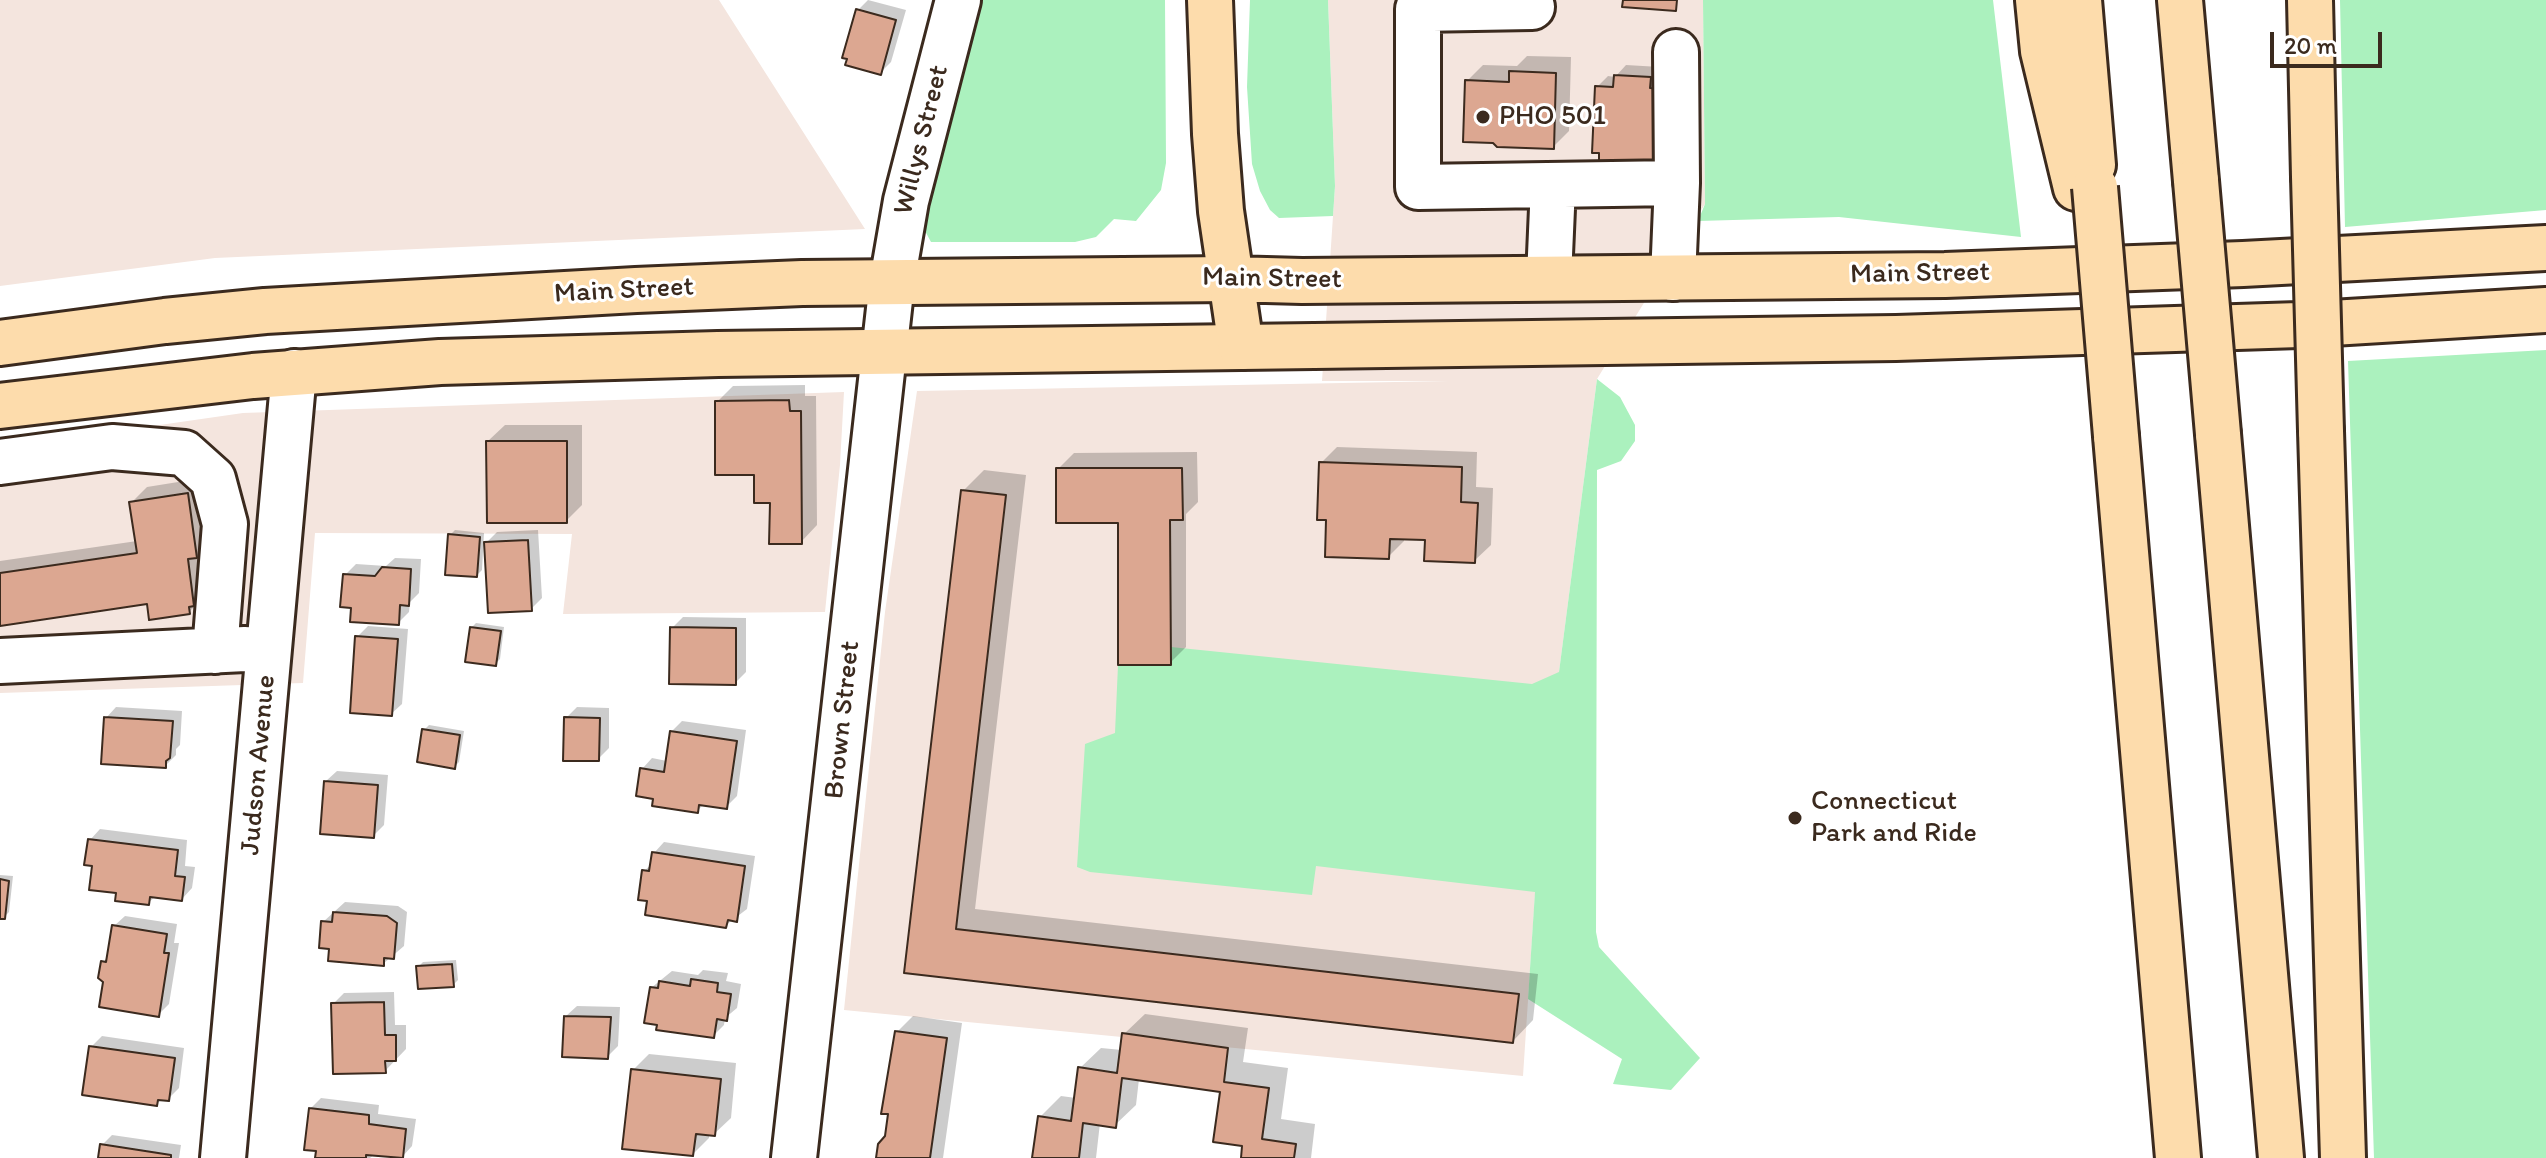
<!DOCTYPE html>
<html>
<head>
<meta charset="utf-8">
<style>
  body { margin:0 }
  #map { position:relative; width:2546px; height:1158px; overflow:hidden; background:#fff; font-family:Itim,sans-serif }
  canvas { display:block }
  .scale { position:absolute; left:2270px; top:32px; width:112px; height:36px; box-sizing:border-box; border:4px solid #3b2a1e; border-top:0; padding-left:10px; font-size:24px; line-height:28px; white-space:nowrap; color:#3b2a1e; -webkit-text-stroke:6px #fff; paint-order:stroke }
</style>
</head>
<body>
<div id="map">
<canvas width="2546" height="1158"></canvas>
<div class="scale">20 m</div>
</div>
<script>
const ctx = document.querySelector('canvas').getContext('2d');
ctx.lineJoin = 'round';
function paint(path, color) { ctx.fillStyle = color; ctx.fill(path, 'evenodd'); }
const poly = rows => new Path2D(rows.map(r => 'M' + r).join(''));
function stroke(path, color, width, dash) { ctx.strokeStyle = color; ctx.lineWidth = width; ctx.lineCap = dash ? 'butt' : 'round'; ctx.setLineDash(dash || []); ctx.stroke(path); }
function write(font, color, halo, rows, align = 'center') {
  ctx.font = font + ' Itim,sans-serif'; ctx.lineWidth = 6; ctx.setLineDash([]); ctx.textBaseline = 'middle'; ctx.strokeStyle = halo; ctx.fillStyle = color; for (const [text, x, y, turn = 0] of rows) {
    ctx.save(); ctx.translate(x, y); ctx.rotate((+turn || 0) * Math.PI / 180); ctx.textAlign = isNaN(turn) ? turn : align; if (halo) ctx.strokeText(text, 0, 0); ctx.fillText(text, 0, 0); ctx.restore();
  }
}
paint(poly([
  [0,0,719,0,865,229,215,258,0,286],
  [1328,0,1703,0,1705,204,1597,379,1540,819,1523,1076,844,1010,885,612,917,391,1449,381,1322,381,1335,186],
  [844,392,840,465,825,612,563,614,572,534,315,533,303,683,0,693,0,448,243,413]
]), '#f4e5de');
paint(poly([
  [979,0,1165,0,1166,163,1161,190,1136,221,1114,219,1096,237,1075,242,931,242,924,229,922,219],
  [1250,0,1328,0,1335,186,1333,216,1279,218,1270,210,1260,191,1252,164,1247,87],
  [1703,0,1993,0,2021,237,1839,217,1698,221,1705,204],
  [2340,0,2546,0,2546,210,2345,227],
  [2546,350,2546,1158,2374,1158,2348,361],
  [1597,379,1620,397,1635,425,1635,441,1621,461,1597,470,1596,932,1599,947,1700,1058,1671,1090,1613,1084,1622,1059,1528,999,1535,892,1316,866,1312,895,1090,872,1077,867,1085,744,1115,733,1118,665,1170,665,1171,647,1532,684,1559,672]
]), '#abf1be');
paint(poly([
  [868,0,906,10,891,62,880,73,858,10],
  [1527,56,1571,57,1569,131,1553,147,1467,81,1483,65,1517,66],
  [1626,65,1660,67,1661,154,1653,162,1601,151,1597,87,1608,76,1615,77],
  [805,385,805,396,816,396,817,525,801,542,772,501,717,402,733,386],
  [505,425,582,425,582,505,566,521,488,441],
  [1337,447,1477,452,1476,487,1493,488,1491,545,1474,561,1427,538,1404,537,1404,541,1388,557,1328,518,1321,463],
  [1197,452,1198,502,1186,514,1186,647,1170,663,1120,521,1058,469,1074,453],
  [984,470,1026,475,975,909,1538,974,1533,1020,1513,1041,907,971,963,491],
  [203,478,205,596,189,612,149,602,0,624,0,561,137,541,131,503,147,487],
  [455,530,484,533,482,570,477,575,450,535],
  [538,530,542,598,531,609,486,543,497,532],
  [395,558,421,559,419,593,410,602,409,612,398,623,353,606,345,575,356,564,386,566],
  [683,617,746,618,746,672,735,683,672,628],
  [476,623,504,627,500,659,495,664,471,628],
  [368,626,408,629,402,704,391,714,357,637],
  [116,707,182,711,180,745,176,749,176,755,165,766,106,718],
  [577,707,609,708,609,748,598,759,566,718],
  [682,721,746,730,737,796,726,807,704,804,697,811,656,797,642,769,652,758,667,761,671,732],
  [429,725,464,731,459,762,454,767,424,730],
  [337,771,388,775,384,825,373,836,326,781],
  [100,829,187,840,185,866,195,867,192,888,182,899,156,896,148,903,118,892,95,864,90,840],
  [664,842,755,856,747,909,726,925,649,900,644,871,652,864,654,853],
  [0,875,13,876,9,912,4,917,0,917],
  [345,902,398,906,407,912,404,946,383,964,331,947,323,922],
  [125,916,177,924,174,943,179,943,169,1004,158,1015,106,981,103,962,109,956,114,926],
  [456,960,458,980,453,985,418,967,423,962],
  [703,970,728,973,726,981,741,984,737,1008,725,1018,724,1025,713,1036,651,988,672,971,698,975],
  [394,992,395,1025,406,1025,406,1049,385,1071,333,1004,344,993],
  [577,1006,620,1007,618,1046,607,1057,566,1016],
  [1145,1014,1248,1028,1243,1062,1288,1068,1281,1119,1315,1124,1311,1158,1243,1158,1245,1144,1222,1090,1139,1079,1136,1105,1115,1125,1100,1123,1096,1158,1034,1158,1040,1117,1061,1096,1076,1098,1080,1068,1101,1048,1122,1050,1124,1034],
  [913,1016,962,1023,943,1158,878,1158,887,1137,897,1032],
  [102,1036,184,1048,179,1088,168,1099,162,1098,156,1104,91,1047],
  [649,1054,736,1063,731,1118,714,1134,709,1133,709,1138,693,1154,633,1070],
  [321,1098,379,1105,378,1114,416,1119,412,1146,402,1157,375,1154,370,1158,317,1158,318,1149,310,1109],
  [112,1135,181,1145,179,1158,100,1158,102,1145]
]), '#0003');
const building = poly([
  [1623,0,1677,0,1676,11,1622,7,1623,0],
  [856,9,896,20,881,75,845,65,847,59,842,58,856,9],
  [1509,71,1556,73,1554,149,1497,147,1493,143,1463,142,1465,80,1509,82,1509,71],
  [1614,75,1651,77,1650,88,1669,89,1666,156,1654,155,1654,164,1599,161,1599,153,1592,153,1595,86,1613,87,1614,75],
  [789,400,790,411,801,411,802,544,769,544,770,503,754,503,754,475,715,475,715,401,789,400],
  [486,441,567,441,567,523,487,523,486,441],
  [1319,462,1462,467,1461,502,1478,503,1475,563,1424,561,1425,540,1390,539,1389,559,1325,557,1326,520,1317,520,1319,462],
  [1056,468,1182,468,1183,520,1170,520,1171,665,1118,665,1118,523,1056,523,1056,468],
  [961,490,1006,495,956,929,1519,994,1513,1043,904,973,961,490],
  [188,493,197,558,188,559,194,606,189,607,190,614,149,620,147,604,0,626,0,573,137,553,129,502,188,493],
  [448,534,480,537,477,577,445,575,448,534],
  [528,540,532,611,488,613,484,542,528,540],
  [382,567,411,569,409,606,400,605,399,625,350,622,351,608,340,607,343,574,375,576,382,567],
  [470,627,501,631,496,666,465,662,470,627],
  [670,627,736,628,736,685,669,684,670,627],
  [355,636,398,639,392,716,350,713,355,636],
  [104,717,173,721,170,758,166,761,166,768,101,764,104,717],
  [564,717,600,718,599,761,563,761,564,717],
  [422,729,460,735,455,769,417,762,422,729],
  [670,731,737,741,727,809,699,805,698,813,652,806,653,799,636,796,640,768,664,772,670,731],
  [324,781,378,785,374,838,320,834,324,781],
  [88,839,178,850,175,876,185,877,182,901,150,897,149,905,115,901,116,893,89,890,92,866,84,865,88,839],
  [652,852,745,866,737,922,728,920,726,928,645,915,647,901,638,900,642,870,649,871,652,852],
  [0,879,9,881,5,919,0,919,0,879],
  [333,912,387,916,397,923,394,959,384,958,384,966,328,961,329,949,319,948,321,921,332,922,333,912],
  [112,925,167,934,164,953,169,953,159,1017,99,1007,103,982,98,978,101,961,106,962,112,925],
  [452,964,454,987,418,989,416,966,452,964],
  [691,979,718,983,717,992,731,994,727,1021,717,1019,714,1038,656,1030,657,1025,644,1023,650,987,658,988,659,981,690,986,691,979],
  [384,1002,385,1035,396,1035,396,1061,385,1061,386,1073,333,1074,331,1003,384,1002],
  [564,1016,611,1017,608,1059,562,1057,564,1016],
  [895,1031,947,1038,930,1158,876,1158,878,1144,885,1136,888,1114,881,1114,895,1031],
  [1122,1033,1228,1048,1224,1082,1269,1088,1262,1139,1296,1144,1294,1158,1241,1158,1242,1146,1213,1142,1220,1092,1122,1078,1116,1128,1083,1123,1079,1158,1032,1158,1038,1116,1071,1121,1078,1067,1117,1073,1122,1033],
  [89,1046,175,1058,169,1101,158,1100,157,1106,82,1095,89,1046],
  [631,1069,721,1079,715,1136,696,1134,693,1156,622,1149,631,1069],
  [309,1108,369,1115,369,1124,406,1129,403,1158,366,1155,366,1158,315,1158,316,1151,304,1150,309,1108],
  [100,1144,171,1155,171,1158,98,1158,100,1144]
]);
paint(building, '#dca791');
stroke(building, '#3b2a1e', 2);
const minor = poly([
  [1532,7,1418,9,1418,187,1677,183,1673,278],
  [1676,52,1677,183],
  [1549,278,1553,185],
  [0,462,112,447,184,453,213,479,225,524,215,651],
  [0,661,245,649],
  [223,1158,294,372],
  [794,1158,892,282,906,201,958,0]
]);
const major = poly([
  [0,343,165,321,265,311,636,290,802,283,1230,279],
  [0,406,253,376,440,362,718,354,1241,347]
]);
const highway = poly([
  [1210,0,1215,134,1221,211,1241,347,1896,338,2299,325,2546,310],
  [2038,0,2043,51,2076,188],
  [2079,0,2093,165],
  [2180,0,2196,181],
  [2310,0,2314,177],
  [1230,279,1302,281,1945,275,2243,264,2546,248],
  [2321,431,2343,1158],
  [2218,434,2281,1158],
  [2116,436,2178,1158]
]);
stroke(minor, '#3b2a1e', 50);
stroke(major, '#3b2a1e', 50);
stroke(highway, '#3b2a1e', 50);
stroke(minor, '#fff', 44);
stroke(major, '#fddcac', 44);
stroke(highway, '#fddcac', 44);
const highwayBridge = poly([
  [2314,177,2321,431],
  [2196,181,2218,434],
  [2095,187,2116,436]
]);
stroke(highwayBridge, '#3b2a1e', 50, []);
stroke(highwayBridge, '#fddcac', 44);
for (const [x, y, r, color] of [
  [1483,117,8,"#3b2a1e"],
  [1795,818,8,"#3b2a1e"]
]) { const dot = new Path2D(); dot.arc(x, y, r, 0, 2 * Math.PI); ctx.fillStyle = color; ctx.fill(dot); stroke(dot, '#fff', 3); }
write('28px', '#3b2a1e', '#fff', [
  ["PHO 501",1499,117],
  ["Connecticut",1811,802],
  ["Park and Ride",1811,834]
], 'left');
write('28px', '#3b2a1e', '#fff', [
  ["Willys Street",922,140,-76],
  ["Main Street",1920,274,-1],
  ["Main Street",1272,279,1],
  ["Main Street",624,291,-3],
  ["Brown Street",843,720,-84],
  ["Judson Avenue",259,765,-85]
]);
</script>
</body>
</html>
